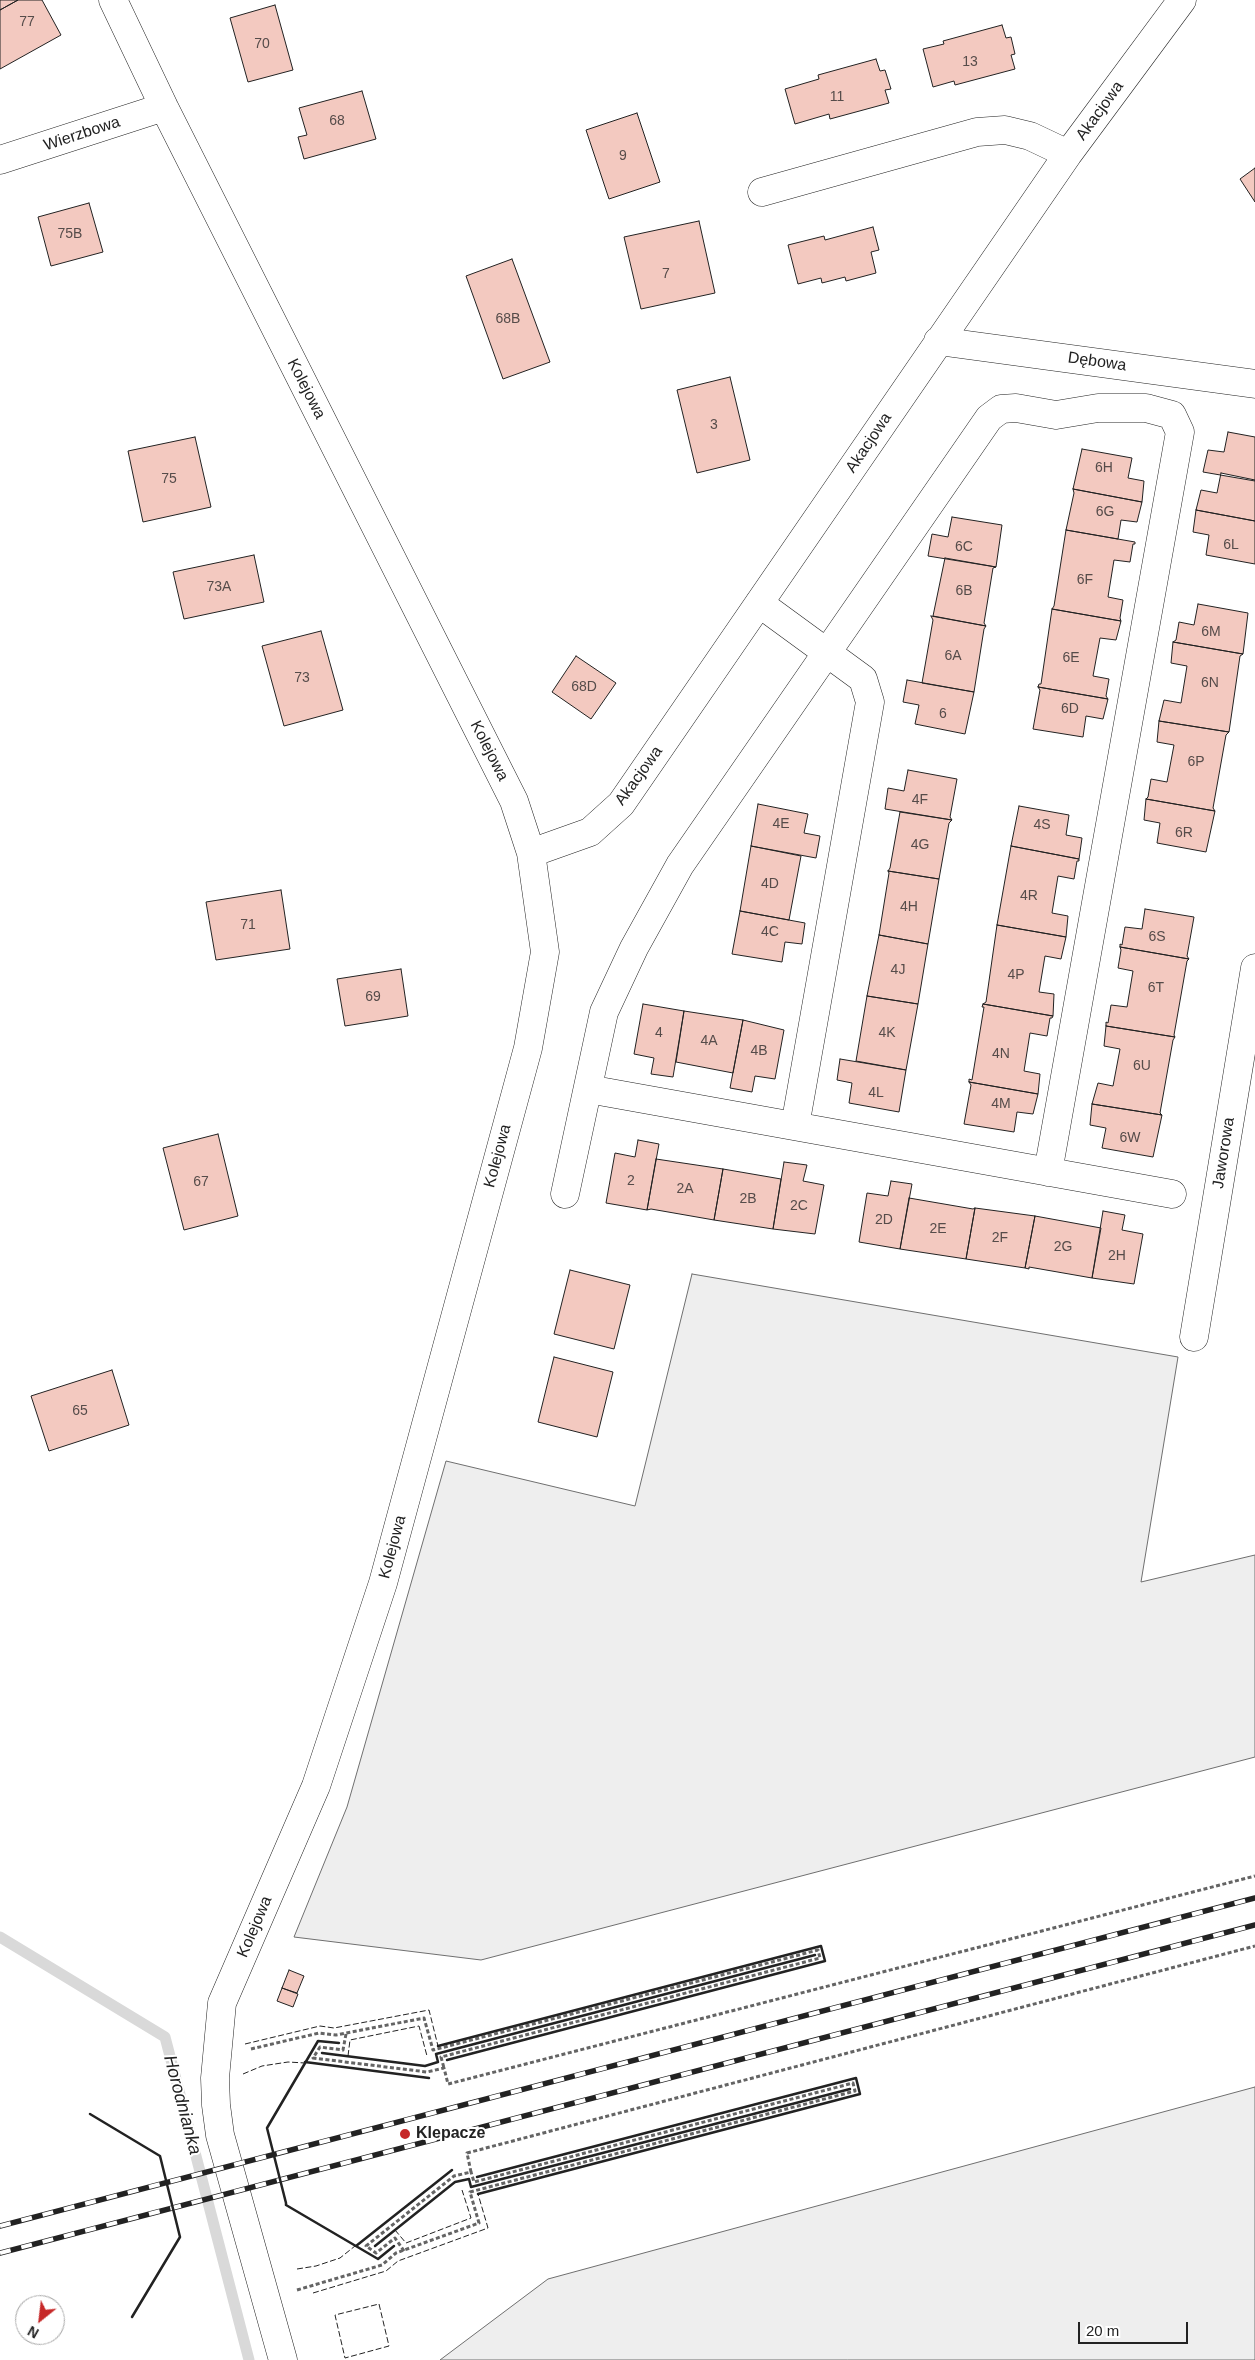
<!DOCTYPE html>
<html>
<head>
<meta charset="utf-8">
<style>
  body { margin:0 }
  #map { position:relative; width:1255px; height:2360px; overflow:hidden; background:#fff; font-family:Helvetica,sans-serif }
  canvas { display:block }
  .north { position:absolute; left:15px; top:2295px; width:50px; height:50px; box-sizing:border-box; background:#fff; border:1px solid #a7a7a7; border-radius:50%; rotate:209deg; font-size:14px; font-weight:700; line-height:20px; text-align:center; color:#222 }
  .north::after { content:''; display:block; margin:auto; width:18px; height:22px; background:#c62828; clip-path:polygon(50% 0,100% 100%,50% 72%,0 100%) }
  .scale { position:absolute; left:1078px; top:2322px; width:110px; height:22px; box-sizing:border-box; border:2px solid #222; border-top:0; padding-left:6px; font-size:15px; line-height:18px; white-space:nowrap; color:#222; -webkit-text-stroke:4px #fff; paint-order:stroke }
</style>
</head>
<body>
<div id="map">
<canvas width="1255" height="2360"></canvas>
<div class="north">N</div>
<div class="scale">20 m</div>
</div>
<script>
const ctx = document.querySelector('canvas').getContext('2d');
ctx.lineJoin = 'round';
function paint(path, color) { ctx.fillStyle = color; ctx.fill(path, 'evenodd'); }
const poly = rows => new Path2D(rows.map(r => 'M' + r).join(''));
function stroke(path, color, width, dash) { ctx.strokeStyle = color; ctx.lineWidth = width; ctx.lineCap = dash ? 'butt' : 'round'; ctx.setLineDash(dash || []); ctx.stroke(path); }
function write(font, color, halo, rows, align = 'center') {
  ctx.font = font + ' Helvetica,sans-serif'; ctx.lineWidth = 4; ctx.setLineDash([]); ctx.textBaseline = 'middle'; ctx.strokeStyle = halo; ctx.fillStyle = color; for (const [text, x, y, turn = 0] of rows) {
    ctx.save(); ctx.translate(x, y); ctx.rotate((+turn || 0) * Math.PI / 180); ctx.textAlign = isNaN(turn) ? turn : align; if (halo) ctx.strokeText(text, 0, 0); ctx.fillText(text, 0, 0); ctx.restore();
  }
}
const green = poly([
  [692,1274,1178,1357,1141,1582,1255,1555,1255,1757,481,1960,294,1937,347,1807,446,1461,635,1506,692,1274],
  [1255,2087,1255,2360,440,2360,548,2279,1255,2087]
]);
paint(green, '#eee');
stroke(green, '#6f6f6f', 1);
stroke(poly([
  [0,1937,165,2037,249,2360]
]), '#d9d9d9', 11);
const building = poly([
  [0,0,18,0,0,10,0,0],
  [18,0,42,0,61,35,0,69,0,10,18,0],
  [275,5,293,70,248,82,230,18,275,5],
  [1002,25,1006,38,1011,37,1015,54,1011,55,1015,69,955,85,954,81,933,87,923,49,944,44,943,41,1002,25],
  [876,59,880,71,885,70,891,89,885,90,889,103,830,119,829,114,795,124,785,89,819,79,818,75,876,59],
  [362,91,376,139,304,159,298,137,307,135,299,108,362,91],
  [637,113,660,182,609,199,586,130,637,113],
  [1255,168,1255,202,1240,179,1255,168],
  [89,203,103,252,51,266,38,217,89,203],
  [699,221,715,293,641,309,624,237,699,221],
  [873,227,879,250,871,252,876,273,846,281,845,277,822,283,821,278,798,284,788,245,824,236,825,240,873,227],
  [512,259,550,362,503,379,466,276,512,259],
  [730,377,750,460,697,473,677,390,730,377],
  [1228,432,1255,437,1255,481,1203,472,1208,450,1224,452,1228,432],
  [195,437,211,507,143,522,128,451,195,437],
  [1082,449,1132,458,1128,478,1144,481,1142,502,1073,489,1082,449],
  [1221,473,1255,480,1255,521,1196,510,1201,490,1217,493,1221,473],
  [1073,489,1142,502,1137,522,1121,520,1118,539,1066,530,1074,493,1073,489],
  [1196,510,1255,521,1255,564,1206,555,1209,535,1193,532,1196,510],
  [952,517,1002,525,996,567,928,556,932,534,948,537,952,517],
  [1066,530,1135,542,1135,544,1133,544,1130,562,1114,560,1108,597,1123,600,1120,618,1121,621,1052,609,1054,606,1066,530],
  [254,555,264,602,184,619,173,572,254,555],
  [945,558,996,567,993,568,984,623,986,626,933,616,945,558],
  [1198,604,1248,613,1243,654,1173,642,1176,640,1179,622,1194,625,1198,604],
  [1052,609,1121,621,1116,640,1100,638,1093,676,1109,679,1106,696,1108,699,1038,687,1039,684,1041,684,1052,609],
  [931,616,986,626,984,629,974,692,922,683,933,620,931,616],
  [321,631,343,710,284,726,262,646,321,631],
  [1173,642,1243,654,1240,656,1229,732,1159,721,1164,700,1181,703,1187,666,1171,663,1173,642],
  [576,656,616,683,591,719,552,692,576,656],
  [907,680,974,692,965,734,915,724,919,705,903,702,907,680],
  [1038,687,1108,699,1103,719,1086,716,1083,737,1033,729,1040,690,1038,687],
  [1159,721,1229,732,1226,735,1213,808,1215,811,1146,799,1148,797,1151,779,1167,782,1174,745,1157,742,1159,721],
  [908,770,957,779,950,817,952,820,885,809,888,788,904,791,908,770],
  [1146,799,1215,811,1206,852,1157,843,1160,823,1144,820,1146,799],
  [758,804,808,814,804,833,820,836,816,858,751,846,758,804],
  [1019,806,1069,815,1066,835,1082,838,1079,859,1011,846,1019,806],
  [900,812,952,820,949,823,939,879,888,871,890,868,900,812],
  [751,846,801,856,789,920,740,911,751,846],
  [1011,846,1079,859,1079,861,1077,861,1074,879,1058,876,1052,913,1068,916,1066,937,997,925,1011,846],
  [888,871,939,879,928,944,879,935,889,873,888,871],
  [281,890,290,949,216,960,206,902,281,890],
  [1145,909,1194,917,1187,956,1189,959,1120,947,1120,944,1122,945,1125,927,1142,929,1145,909],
  [740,911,805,923,802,944,785,942,782,962,732,954,740,911],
  [997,925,1066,937,1061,959,1045,956,1039,992,1054,994,1053,1016,983,1004,986,1002,997,925],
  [879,935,928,944,918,1004,867,996,879,935],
  [1120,947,1189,959,1187,961,1174,1035,1175,1037,1106,1026,1106,1022,1108,1023,1111,1005,1127,1007,1133,971,1118,968,1121,950,1120,947],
  [401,969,408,1016,345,1026,337,979,401,969],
  [867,996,918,1004,906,1070,856,1061,867,996],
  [643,1004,684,1011,673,1077,651,1074,654,1058,634,1054,643,1004],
  [983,1004,1053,1016,1052,1018,1050,1018,1047,1036,1030,1033,1024,1071,1040,1074,1038,1094,969,1082,969,1079,972,1080,984,1007,982,1007,983,1004],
  [684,1011,743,1020,733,1073,676,1062,684,1011],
  [743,1020,784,1030,775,1079,755,1076,752,1092,730,1088,743,1020],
  [1106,1026,1175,1037,1173,1040,1160,1113,1162,1115,1092,1104,1098,1083,1113,1086,1120,1049,1104,1046,1106,1026],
  [840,1059,906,1070,899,1112,849,1103,852,1083,837,1080,840,1059],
  [969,1082,1038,1094,1033,1114,1017,1112,1014,1132,964,1124,971,1085,969,1082],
  [1092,1104,1162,1115,1153,1157,1102,1148,1106,1128,1090,1125,1092,1104],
  [218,1134,238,1216,184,1230,163,1148,218,1134],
  [638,1140,659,1144,647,1210,606,1203,615,1153,635,1157,638,1140],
  [656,1159,723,1169,714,1220,651,1209,647,1210,656,1159],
  [784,1162,807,1165,803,1181,824,1185,815,1234,773,1229,784,1162],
  [723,1169,781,1179,773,1229,714,1220,723,1169],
  [891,1181,912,1184,900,1249,859,1242,867,1193,888,1196,891,1181],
  [909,1198,973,1209,975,1208,966,1259,900,1249,909,1198],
  [975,1208,1035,1216,1025,1268,966,1259,975,1208],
  [1103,1211,1125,1215,1122,1230,1143,1234,1134,1284,1092,1278,1103,1211],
  [1035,1216,1101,1228,1092,1278,1029,1267,1029,1269,1025,1268,1035,1216],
  [570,1270,630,1285,614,1349,554,1334,570,1270],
  [554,1357,613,1372,597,1437,538,1422,554,1357],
  [112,1370,129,1425,49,1451,31,1396,112,1370],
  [289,1970,304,1976,297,1993,282,1988,289,1970],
  [282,1988,298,1994,293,2007,277,2001,282,1988]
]);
paint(building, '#f3c9c0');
stroke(building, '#222', 1);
const minor = poly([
  [113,0,164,107,514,801,531,853,545,952,528,1048,383,1583,316,1786,222,2003,215,2078,216,2105,220,2135,283,2360],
  [0,160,164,107],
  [762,192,977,132,1005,130,1030,136,1068,154],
  [938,341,1255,384],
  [759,603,863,679,870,702,795,1126],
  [531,853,590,832,621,804,1068,154,1182,0],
  [588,1089,1172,1194],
  [565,1194,604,1012,634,948,680,865,989,418,1001,409,1016,408,1056,415,1098,408,1146,408,1172,415,1180,432,1048,1172],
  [1194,1337,1255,968]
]);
stroke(minor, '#222', 29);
stroke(poly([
  [346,2034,343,2050,320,2047,313,2058,427,2072,444,2068,448,2084,1255,1876],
  [251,2049,319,2033,336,2035,424,2018,433,2050,818,1950,820,1958,441,2057,444,2068],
  [404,2251,395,2238,376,2253,366,2246,454,2176,471,2172,467,2153,1255,1946],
  [297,2290,382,2265,396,2253,479,2223,470,2192,855,2091,853,2083,474,2182,471,2172]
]), '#646464', 3, [4, 2.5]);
stroke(minor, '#fff', 28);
const rail = poly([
  [0,2226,1255,1898],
  [0,2253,1255,1925]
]);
stroke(rail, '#222', 5.5);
stroke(rail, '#fff', 4, [11]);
stroke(poly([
  [245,2044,320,2026,334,2028,429,2010,438,2046],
  [348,2056,350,2040,419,2026,427,2056],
  [243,2074,262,2066,288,2062,305,2063],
  [395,2230,406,2243,471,2218,462,2190],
  [297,2269,316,2266,340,2258,355,2246],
  [313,2293,386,2271,398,2261,488,2228,478,2194],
  [379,2304,389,2346,345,2358,335,2315,379,2304]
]), '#222', 1, [6, 2.5]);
stroke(poly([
  [339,2043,318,2041,267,2128,286,2203,286,2205,378,2259,394,2246],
  [438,2046,821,1946,825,1961,447,2060],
  [322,2053,425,2066,438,2062,436,2054,815,1955],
  [305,2062,429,2078],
  [90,2114,160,2156,180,2237,132,2317],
  [477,2177,856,2078,860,2094,478,2194],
  [356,2246,452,2170],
  [375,2246,455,2182,469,2179,471,2187,850,2089]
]), '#222', 2.5);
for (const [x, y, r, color] of [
  [405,2134,6,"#c62828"]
]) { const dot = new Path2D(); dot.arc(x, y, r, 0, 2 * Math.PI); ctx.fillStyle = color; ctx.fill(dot); stroke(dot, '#fff', 2); }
write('14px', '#564c4a', null, [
  ["77",27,22],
  ["70",262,44],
  ["13",970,62],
  ["11",837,97],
  ["68",337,121],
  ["9",623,156],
  ["75B",70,234],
  ["7",666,274],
  ["68B",508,319],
  ["3",714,425],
  ["6H",1104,468],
  ["75",169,479],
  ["6G",1105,512],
  ["6L",1231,545],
  ["6C",964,547],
  ["6F",1085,580],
  ["73A",219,587],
  ["6B",964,591],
  ["6M",1211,632],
  ["6A",953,656],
  ["6E",1071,658],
  ["73",302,678],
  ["6N",1210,683],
  ["68D",584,687],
  ["6D",1070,709],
  ["6",943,714],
  ["6P",1196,762],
  ["4F",920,800],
  ["4E",781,824],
  ["4S",1042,825],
  ["6R",1184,833],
  ["4G",920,845],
  ["4D",770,884],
  ["4R",1029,896],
  ["4H",909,907],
  ["71",248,925],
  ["4C",770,932],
  ["6S",1157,937],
  ["4J",898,970],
  ["4P",1016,975],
  ["6T",1156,988],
  ["69",373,997],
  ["4",659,1033],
  ["4K",887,1033],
  ["4A",709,1041],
  ["4B",759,1051],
  ["4N",1001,1054],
  ["6U",1142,1066],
  ["4L",876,1093],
  ["4M",1001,1104],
  ["6W",1130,1138],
  ["2",631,1181],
  ["67",201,1182],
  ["2A",685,1189],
  ["2B",748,1199],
  ["2C",799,1206],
  ["2D",884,1220],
  ["2E",938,1229],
  ["2F",1000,1238],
  ["2G",1063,1247],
  ["2H",1117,1256],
  ["65",80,1411]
]);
write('16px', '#222', '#fff', [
  ["Akacjowa",1100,111,-54],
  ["Wierzbowa",82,134,-18],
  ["Dębowa",1097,362,8],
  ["Kolejowa",306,389,63],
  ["Akacjowa",869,443,-56],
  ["Kolejowa",489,751,63],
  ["Akacjowa",639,776,-54],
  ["Jaworowa",1224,1153,-81],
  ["Kolejowa",498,1156,-75],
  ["Kolejowa",393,1547,-75],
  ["Kolejowa",255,1927,-67]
]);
write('bold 16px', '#222', '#fff', [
  ["Klepacze",416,2134]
], 'left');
write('italic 18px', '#222', '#fff', [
  ["Horodnianka",182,2105,75]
]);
</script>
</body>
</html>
